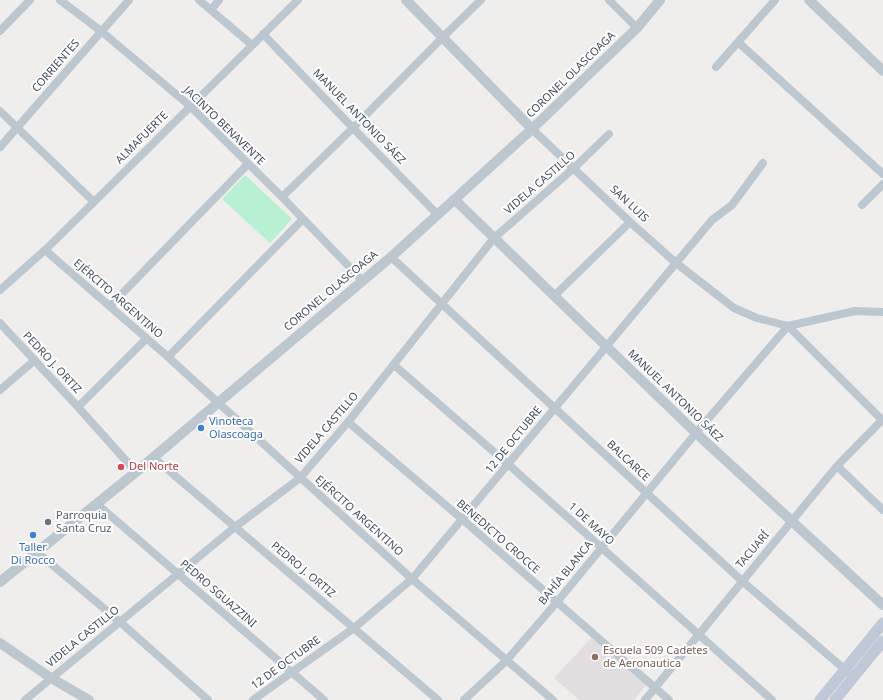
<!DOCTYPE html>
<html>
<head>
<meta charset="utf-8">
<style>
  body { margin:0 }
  canvas { display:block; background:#f0eded }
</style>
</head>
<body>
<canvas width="883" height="700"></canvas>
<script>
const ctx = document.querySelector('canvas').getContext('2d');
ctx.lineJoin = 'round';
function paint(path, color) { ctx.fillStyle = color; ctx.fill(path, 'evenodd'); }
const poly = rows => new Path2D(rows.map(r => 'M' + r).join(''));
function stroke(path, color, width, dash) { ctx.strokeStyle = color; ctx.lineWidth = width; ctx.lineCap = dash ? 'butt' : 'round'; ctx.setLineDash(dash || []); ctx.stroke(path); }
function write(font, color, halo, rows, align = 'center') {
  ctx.font = font + ' "Noto Sans",sans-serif'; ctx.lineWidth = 4; ctx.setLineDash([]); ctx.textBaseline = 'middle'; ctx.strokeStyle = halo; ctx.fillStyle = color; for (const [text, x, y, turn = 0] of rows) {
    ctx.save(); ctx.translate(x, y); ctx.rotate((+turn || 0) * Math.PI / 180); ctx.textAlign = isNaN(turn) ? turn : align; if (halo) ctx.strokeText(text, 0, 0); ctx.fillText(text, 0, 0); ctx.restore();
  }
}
paint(poly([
  [593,636,646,685,634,700,579,700,554,678]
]), '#e1dedf');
paint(poly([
  [245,175,292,219,270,243,222,199]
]), '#b8f1d1');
stroke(poly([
  [60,0,101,31,190,106,282,197,362,280],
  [199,0,252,45],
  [609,0,637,28],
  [211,10,219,0],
  [0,31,30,0],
  [263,34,353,128,438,215],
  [738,42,883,174],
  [716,67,775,0],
  [0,111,94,202],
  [532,129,630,222,676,263,734,308,757,318,788,326,855,311,883,312],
  [0,147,129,0],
  [282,197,353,128,443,37,481,0],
  [862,205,883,184],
  [45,250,168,357,412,579,553,700],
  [391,257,742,581,849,673],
  [0,290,45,250,94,202,298,0],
  [554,296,630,222],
  [110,306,248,164],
  [0,323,78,407,136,472],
  [788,326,883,421],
  [168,357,303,219],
  [394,365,509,465,772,700],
  [0,390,35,360],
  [78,407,146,339],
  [348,422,462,519,669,700],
  [153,457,438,700],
  [837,466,883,510],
  [97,504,324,700],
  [37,552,120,622,208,700],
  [25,700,235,527,300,478,348,422,494,238,574,168,609,134],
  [253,700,354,628,412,579,712,220,732,205,763,163],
  [464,700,506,661,557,602,696,433,788,326],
  [645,700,837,466,883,419]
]), '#bdc7d0', 8);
stroke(poly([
  [406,0,532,129],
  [809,0,883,71],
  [455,200,696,433,883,605],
  [0,582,136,472,391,257,532,129,637,28,660,0],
  [0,643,51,678,89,700]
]), '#bdc7d0', 10);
stroke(poly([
  [820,700,883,623],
  [835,700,883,641]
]), '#bfc9d8', 11);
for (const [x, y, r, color] of [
  [201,428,4,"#3f7fe0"],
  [121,467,4,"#e0444e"],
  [48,522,4,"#6b7280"],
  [33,535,4,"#3f7fe0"],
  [595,657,4,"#8d6e63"]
]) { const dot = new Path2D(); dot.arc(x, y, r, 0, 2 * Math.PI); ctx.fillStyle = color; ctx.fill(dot); stroke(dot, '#fff', 1.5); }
write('11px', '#454f5c', '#fff', [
  ["CORRIENTES",56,66,-49],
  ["CORONEL OLASCOAGA",571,75,-44],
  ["MANUEL ANTONIO SÁEZ",359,117,46],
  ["JACINTO BENAVENTE",224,126,44],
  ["ALMAFUERTE",142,138,-45],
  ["VIDELA CASTILLO",540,183,-41],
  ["SAN LUIS",629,204,43],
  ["CORONEL OLASCOAGA",331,291,-40],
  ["EJÉRCITO ARGENTINO",118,299,41],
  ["PEDRO J. ORTIZ",52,363,47],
  ["MANUEL ANTONIO SÁEZ",675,396,44],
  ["VIDELA CASTILLO",327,428,-49],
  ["12 DE OCTUBRE",514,440,-51],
  ["BALCARCE",628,461,43],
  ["EJÉRCITO ARGENTINO",359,516,42],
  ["1 DE MAYO",591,524,42],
  ["BENEDICTO CROCCE",498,537,41],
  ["TACUARÍ",753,550,-50],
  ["PEDRO J. ORTIZ",303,570,40],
  ["BAHÍA BLANCA",566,573,-51],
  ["PEDRO SGUAZZINI",218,594,41],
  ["VIDELA CASTILLO",83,637,-39],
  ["12 DE OCTUBRE",286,663,-36]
]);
write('11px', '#366cbe', '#fff', [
  ["Vinoteca",209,422],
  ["Olascoaga",209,435],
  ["Taller",33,548,"center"],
  ["Di Rocco",33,561,"center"]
], 'left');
write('11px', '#be3a42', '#fff', [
  ["Del Norte",129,467]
], 'left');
write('11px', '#5b616d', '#fff', [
  ["Parroquia",56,516],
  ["Santa Cruz",56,529]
], 'left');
write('11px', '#785e54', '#fff', [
  ["Escuela 509 Cadetes",603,651],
  ["de Aeronautica",603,664]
], 'left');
</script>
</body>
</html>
